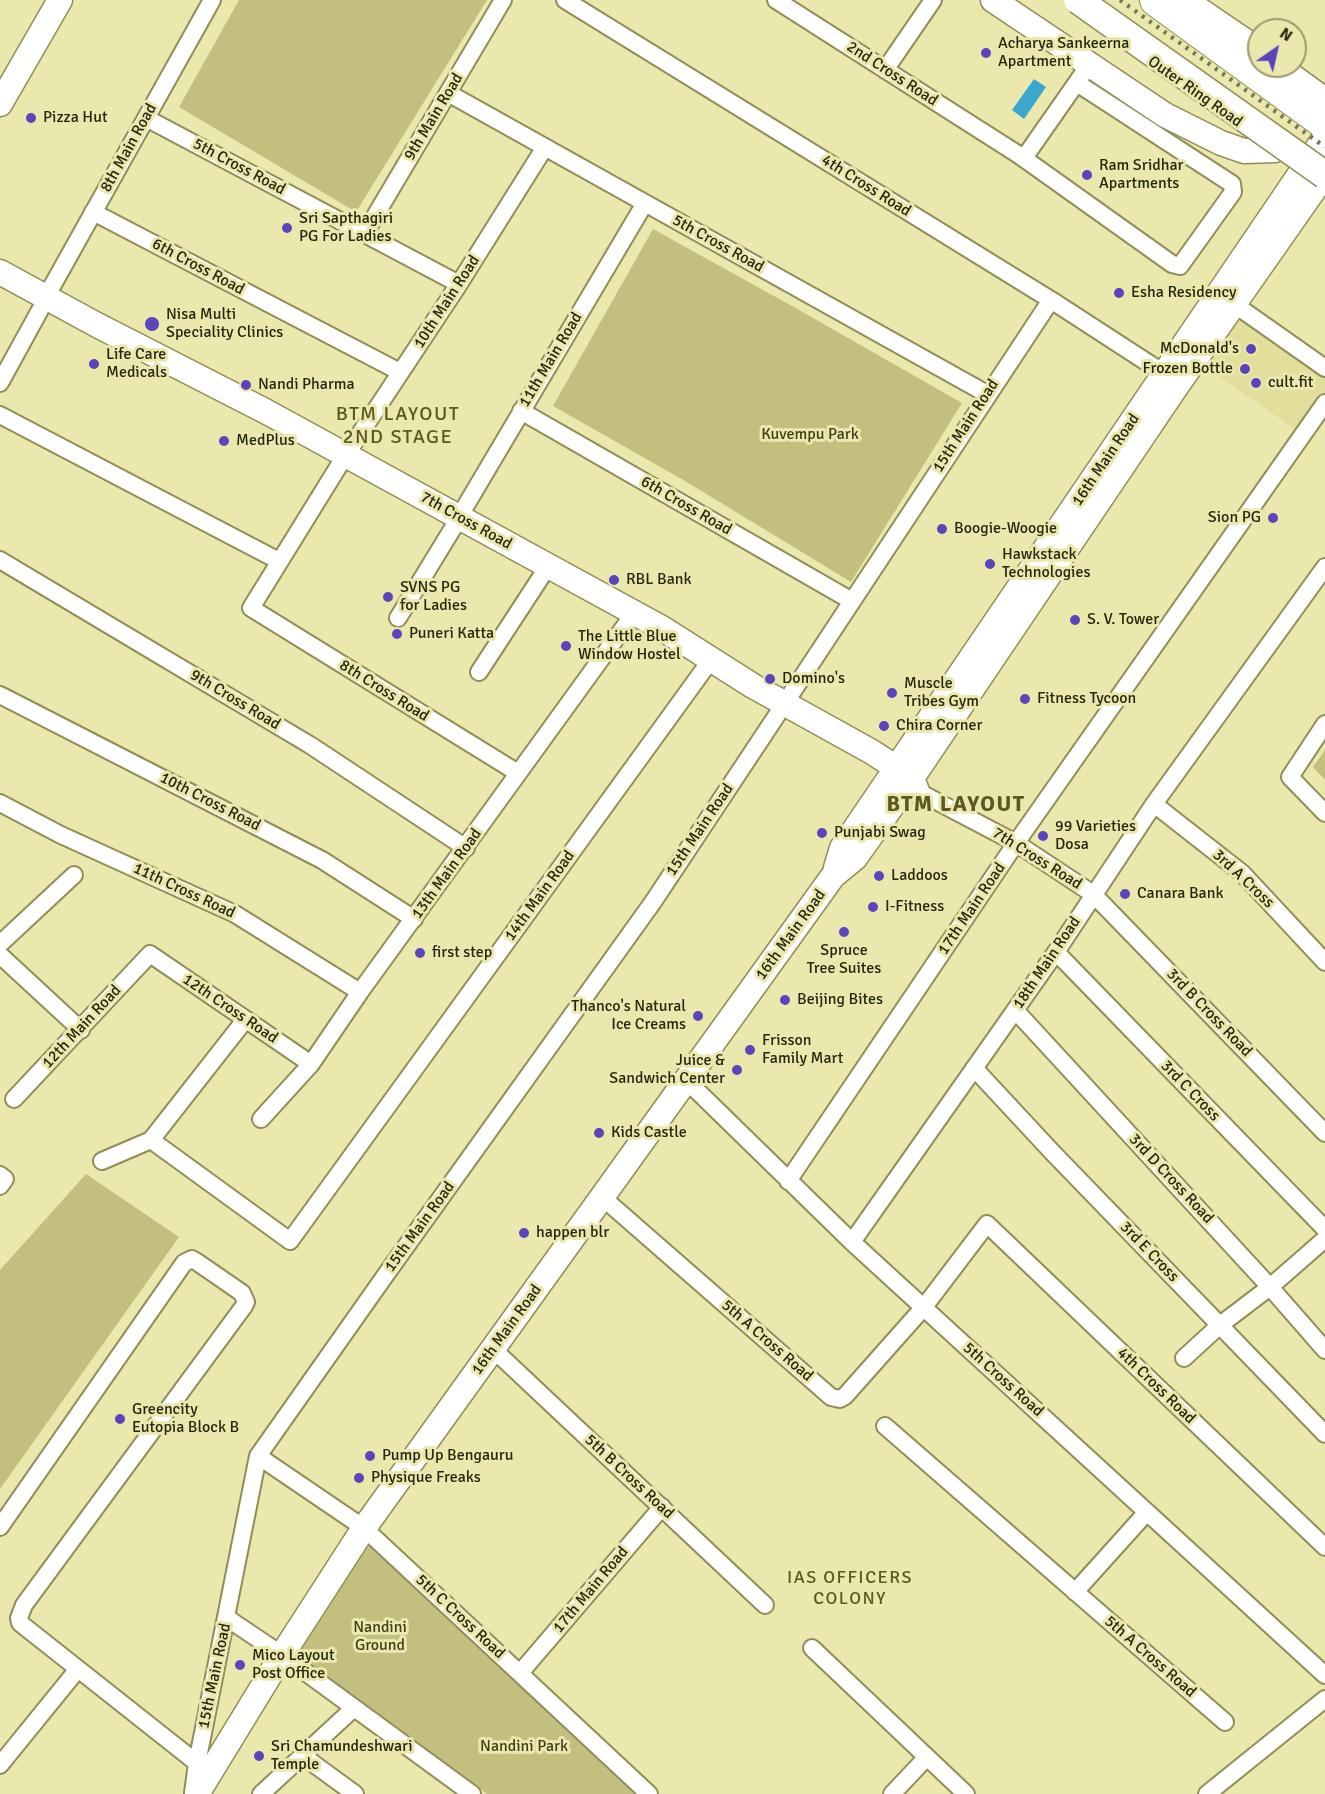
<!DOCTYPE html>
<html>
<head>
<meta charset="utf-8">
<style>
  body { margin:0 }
  #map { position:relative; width:1325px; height:1794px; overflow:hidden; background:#eae8ad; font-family:Signika,sans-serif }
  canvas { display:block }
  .north { position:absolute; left:1247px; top:18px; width:60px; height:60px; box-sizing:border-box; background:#eae8ad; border:2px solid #9c9a6e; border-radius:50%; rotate:34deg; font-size:16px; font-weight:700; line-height:24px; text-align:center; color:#27260f }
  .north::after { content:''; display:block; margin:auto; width:21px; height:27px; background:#5b44bc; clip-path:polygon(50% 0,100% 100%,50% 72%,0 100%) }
</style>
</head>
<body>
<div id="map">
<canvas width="1325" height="1794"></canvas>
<div class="north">N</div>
</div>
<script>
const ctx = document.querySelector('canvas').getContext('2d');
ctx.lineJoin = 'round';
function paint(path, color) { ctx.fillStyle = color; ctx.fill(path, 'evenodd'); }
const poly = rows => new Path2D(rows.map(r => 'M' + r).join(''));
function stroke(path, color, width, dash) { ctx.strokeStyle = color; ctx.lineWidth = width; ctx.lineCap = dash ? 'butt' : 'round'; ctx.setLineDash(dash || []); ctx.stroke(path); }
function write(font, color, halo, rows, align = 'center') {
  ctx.font = font + ' Signika,sans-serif'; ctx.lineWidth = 6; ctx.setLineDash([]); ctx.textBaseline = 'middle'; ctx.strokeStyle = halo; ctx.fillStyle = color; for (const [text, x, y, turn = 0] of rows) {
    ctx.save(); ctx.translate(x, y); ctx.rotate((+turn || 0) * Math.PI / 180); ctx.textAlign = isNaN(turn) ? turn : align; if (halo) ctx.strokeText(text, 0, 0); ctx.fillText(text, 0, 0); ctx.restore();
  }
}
paint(poly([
  [1239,316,1325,375,1325,392,1298,431,1204,367]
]), '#e2df9c');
paint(poly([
  [239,0,487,0,356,212,179,107],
  [653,229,792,306,962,403,851,582,685,481,553,406],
  [1325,750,1325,780,1313,767],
  [86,1174,179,1237,0,1489,0,1270],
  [366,1537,642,1794,487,1794,292,1654]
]), '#c3c07f');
paint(poly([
  [1034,79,1046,87,1024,119,1012,110]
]), '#3ba7ce');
const street = poly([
  [565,0,1051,300,1165,374],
  [776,0,1019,155,1172,264,1180,266,1233,192,1232,184,1077,83],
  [885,70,933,0],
  [448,93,987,394],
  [146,118,459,284],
  [1024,158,1082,75],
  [93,212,400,372],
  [365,233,503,0],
  [46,297,212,0],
  [1234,304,1325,368],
  [0,383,40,310],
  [521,411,852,601],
  [0,415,279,561],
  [346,455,459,284,545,147],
  [340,464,251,608,518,773],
  [459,517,645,203],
  [0,560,310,745,466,848],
  [398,618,453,528],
  [479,672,541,577],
  [0,695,322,860,414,919],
  [785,703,1051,300],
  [1325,724,1290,777,1325,813],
  [917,791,1016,843,1093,894,1325,1133],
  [0,803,61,835,235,914,360,992],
  [1154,804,1242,873,1325,962],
  [0,944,74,875],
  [1056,952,1325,1229],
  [0,955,81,1030],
  [1015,1010,1270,1287,1325,1350],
  [974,1068,1053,1153,1325,1434],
  [686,1080,852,1242,1325,1675],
  [14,1099,150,954,311,1064],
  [261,1119,311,1064,360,992,627,623],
  [151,1140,290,1241,705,668],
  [102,1161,151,1140,245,1020],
  [0,1175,5,1179,0,1186],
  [788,1181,1016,843,1325,403],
  [602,1197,831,1397,840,1399,845,1396,924,1307,987,1224,1325,1547],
  [852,1242,1056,952,1154,804,1325,567],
  [493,1349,765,1605],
  [1184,1358,1220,1325,1270,1287,1325,1239],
  [885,1426,1225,1722],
  [258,1456,364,1528,649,1794],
  [0,1527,184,1263,192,1259,197,1262,242,1293,246,1302,244,1306,24,1605,19,1618,20,1623,197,1763],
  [1075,1592,1147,1512],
  [227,1618,282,1655,472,1794],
  [812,1648,966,1794],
  [520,1673,662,1507],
  [303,1756,355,1794],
  [0,1765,78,1669],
  [193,1793,197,1763,258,1456,387,1273,653,902,777,715],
  [261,1794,354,1708],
  [892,1794,927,1757],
  [1207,1794,1325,1699]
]);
const secondary = poly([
  [993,0,1165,115,1221,143,1244,151,1275,150],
  [1185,0,1245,41],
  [1278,66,1325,100],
  [0,104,60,0],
  [0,272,97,325,265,411,660,627,753,686,872,752,912,778,917,791],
  [836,868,842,848,1325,137],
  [197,1794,282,1655,364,1528,833,876,855,858,912,778,1176,387,1325,174]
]);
const highway = poly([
  [1156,0,1325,123]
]);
stroke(street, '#908e56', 20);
stroke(secondary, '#908e56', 27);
stroke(highway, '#908e56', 34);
stroke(street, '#fff', 16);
stroke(secondary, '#fff', 24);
stroke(highway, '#fff', 32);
stroke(poly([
  [1094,0,1325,164],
  [1120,0,1325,147]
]), '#797851', 4.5, [3, 6]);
const primaryBridge = poly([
  [1078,0,1325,175]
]);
stroke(primaryBridge, '#908e56', 30, []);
stroke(primaryBridge, '#fff', 27);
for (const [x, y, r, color] of [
  [986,53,6,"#5b44bc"],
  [31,118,6,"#5b44bc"],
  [1087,175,6,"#5b44bc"],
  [287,228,6,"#5b44bc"],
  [1119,293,6,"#5b44bc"],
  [152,324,8,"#5b44bc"],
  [1251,349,6,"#5b44bc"],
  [94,364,6,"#5b44bc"],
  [1245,369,6,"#5b44bc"],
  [1256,383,6,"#5b44bc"],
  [246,385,6,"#5b44bc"],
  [224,441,6,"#5b44bc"],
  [1273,518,6,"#5b44bc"],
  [942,529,6,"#5b44bc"],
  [990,564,6,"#5b44bc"],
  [614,580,6,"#5b44bc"],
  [388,597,6,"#5b44bc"],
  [1075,620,6,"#5b44bc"],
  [397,634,6,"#5b44bc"],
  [566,646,6,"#5b44bc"],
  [770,679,6,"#5b44bc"],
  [892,693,6,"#5b44bc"],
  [1025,699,6,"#5b44bc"],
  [884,726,6,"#5b44bc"],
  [822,833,6,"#5b44bc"],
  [1043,836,6,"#5b44bc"],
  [879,876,6,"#5b44bc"],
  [1125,894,6,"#5b44bc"],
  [873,907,6,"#5b44bc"],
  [844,932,6,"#5b44bc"],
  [420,953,6,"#5b44bc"],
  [785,1000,6,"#5b44bc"],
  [698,1016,6,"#5b44bc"],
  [750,1050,6,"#5b44bc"],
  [737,1070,6,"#5b44bc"],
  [599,1133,6,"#5b44bc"],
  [524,1233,6,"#5b44bc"],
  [120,1419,6,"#5b44bc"],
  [370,1456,6,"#5b44bc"],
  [359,1478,6,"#5b44bc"],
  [240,1665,6,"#5b44bc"],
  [259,1756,6,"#5b44bc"]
]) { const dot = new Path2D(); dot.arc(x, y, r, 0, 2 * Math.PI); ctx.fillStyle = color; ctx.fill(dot); stroke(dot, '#eae8ad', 2); }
write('16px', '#27260f', '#eae8ad', [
  ["Acharya Sankeerna",998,44],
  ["Apartment",998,62],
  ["Pizza Hut",43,118],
  ["Ram Sridhar",1099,166],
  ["Apartments",1099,184],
  ["Sri Sapthagiri",299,219],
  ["PG For Ladies",299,237],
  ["Esha Residency",1131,293],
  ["Nisa Multi",166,315],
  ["Speciality Clinics",166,333],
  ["McDonald's",1239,349,"right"],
  ["Life Care",106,355],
  ["Medicals",106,373],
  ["Frozen Bottle",1233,369,"right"],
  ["cult.fit",1268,383],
  ["Nandi Pharma",258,385],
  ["MedPlus",236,441],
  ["Sion PG",1261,518,"right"],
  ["Boogie-Woogie",954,529],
  ["Hawkstack",1002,555],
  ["Technologies",1002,573],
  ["RBL Bank",626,580],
  ["SVNS PG",400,588],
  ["for Ladies",400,606],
  ["S. V. Tower",1087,620],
  ["Puneri Katta",409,634],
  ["The Little Blue",578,637],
  ["Window Hostel",578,655],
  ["Domino's",782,679],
  ["Muscle",904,684],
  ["Tribes Gym",904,702],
  ["Fitness Tycoon",1037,699],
  ["Chira Corner",896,726],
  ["99 Varieties",1055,827],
  ["Dosa",1055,845],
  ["Punjabi Swag",834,833],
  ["Laddoos",891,876],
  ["Canara Bank",1137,894],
  ["I-Fitness",885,907],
  ["Spruce",844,951,"center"],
  ["Tree Suites",844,969,"center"],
  ["first step",432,953],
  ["Beijing Bites",797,1000],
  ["Thanco's Natural",686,1007,"right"],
  ["Ice Creams",686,1025,"right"],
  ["Frisson",762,1041],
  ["Family Mart",762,1059],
  ["Juice &",725,1061,"right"],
  ["Sandwich Center",725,1079,"right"],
  ["Kids Castle",611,1133],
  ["happen blr",536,1233],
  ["Greencity",132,1410],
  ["Eutopia Block B",132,1428],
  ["Pump Up Bengauru",382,1456],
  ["Physique Freaks",371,1478],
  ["Mico Layout",252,1656],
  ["Post Office",252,1674],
  ["Sri Chamundeshwari",271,1747],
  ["Temple",271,1765]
], 'left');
write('16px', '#27260f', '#eae8ad', [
  ["2nd Cross Road",892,74,33],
  ["Outer Ring Road",1195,92,35],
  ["9th Main Road",434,117,-59],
  ["8th Main Road",129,148,-61],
  ["5th Cross Road",239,167,28],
  ["4th Cross Road",866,186,32],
  ["5th Cross Road",718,244,29],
  ["6th Cross Road",198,267,28],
  ["10th Main Road",447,302,-57],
  ["11th Main Road",551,360,-59],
  ["15th Main Road",966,426,-57],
  ["16th Main Road",1106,460,-56],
  ["6th Cross Road",686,506,30],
  ["7th Cross Road",466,521,29],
  ["8th Cross Road",384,691,32],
  ["9th Cross Road",235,700,31],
  ["10th Cross Road",210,802,27],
  ["15th Main Road",700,830,-56],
  ["7th Cross Road",1037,859,32],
  ["13th Main Road",447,874,-54],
  ["3rd A Cross",1243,879,43],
  ["11th Cross Road",184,891,25],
  ["14th Main Road",540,896,-54],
  ["17th Main Road",972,909,-56],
  ["16th Main Road",791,935,-54],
  ["18th Main Road",1047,963,-56],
  ["12th Cross Road",230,1009,34],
  ["3rd B Cross Road",1209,1013,46],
  ["12th Main Road",82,1027,-47],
  ["3rd C Cross",1190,1091,46],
  ["3rd D Cross Road",1171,1179,47],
  ["15th Main Road",420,1227,-54],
  ["3rd E Cross",1149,1252,46],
  ["16th Main Road",507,1330,-54],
  ["5th A Cross Road",767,1341,41],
  ["5th Cross Road",1003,1380,42],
  ["4th Cross Road",1156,1386,44],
  ["5th B Cross Road",629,1477,43],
  ["17th Main Road",591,1590,-50],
  ["5th C Cross Road",460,1617,43],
  ["5th A Cross Road",1150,1657,41],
  ["15th Main Road",215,1676,-78]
]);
write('16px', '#413e18', '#eae8ad', [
  ["Kuvempu Park",810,435],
  ["Nandini",380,1628],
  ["Ground",380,1646],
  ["Nandini Park",524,1747]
]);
ctx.letterSpacing = '1.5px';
write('18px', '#5b5821', '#eae8ad', [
  ["IAS OFFICERS",850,1578],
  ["COLONY",850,1599]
]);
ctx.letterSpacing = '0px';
ctx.letterSpacing = '1.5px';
write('20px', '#5b5821', '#eae8ad', [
  ["BTM LAYOUT",398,415],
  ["2ND STAGE",398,438]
]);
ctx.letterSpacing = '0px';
ctx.letterSpacing = '1.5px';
write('bold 22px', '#5b5821', '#eae8ad', [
  ["BTM LAYOUT",956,805]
]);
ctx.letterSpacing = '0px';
</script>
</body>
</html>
